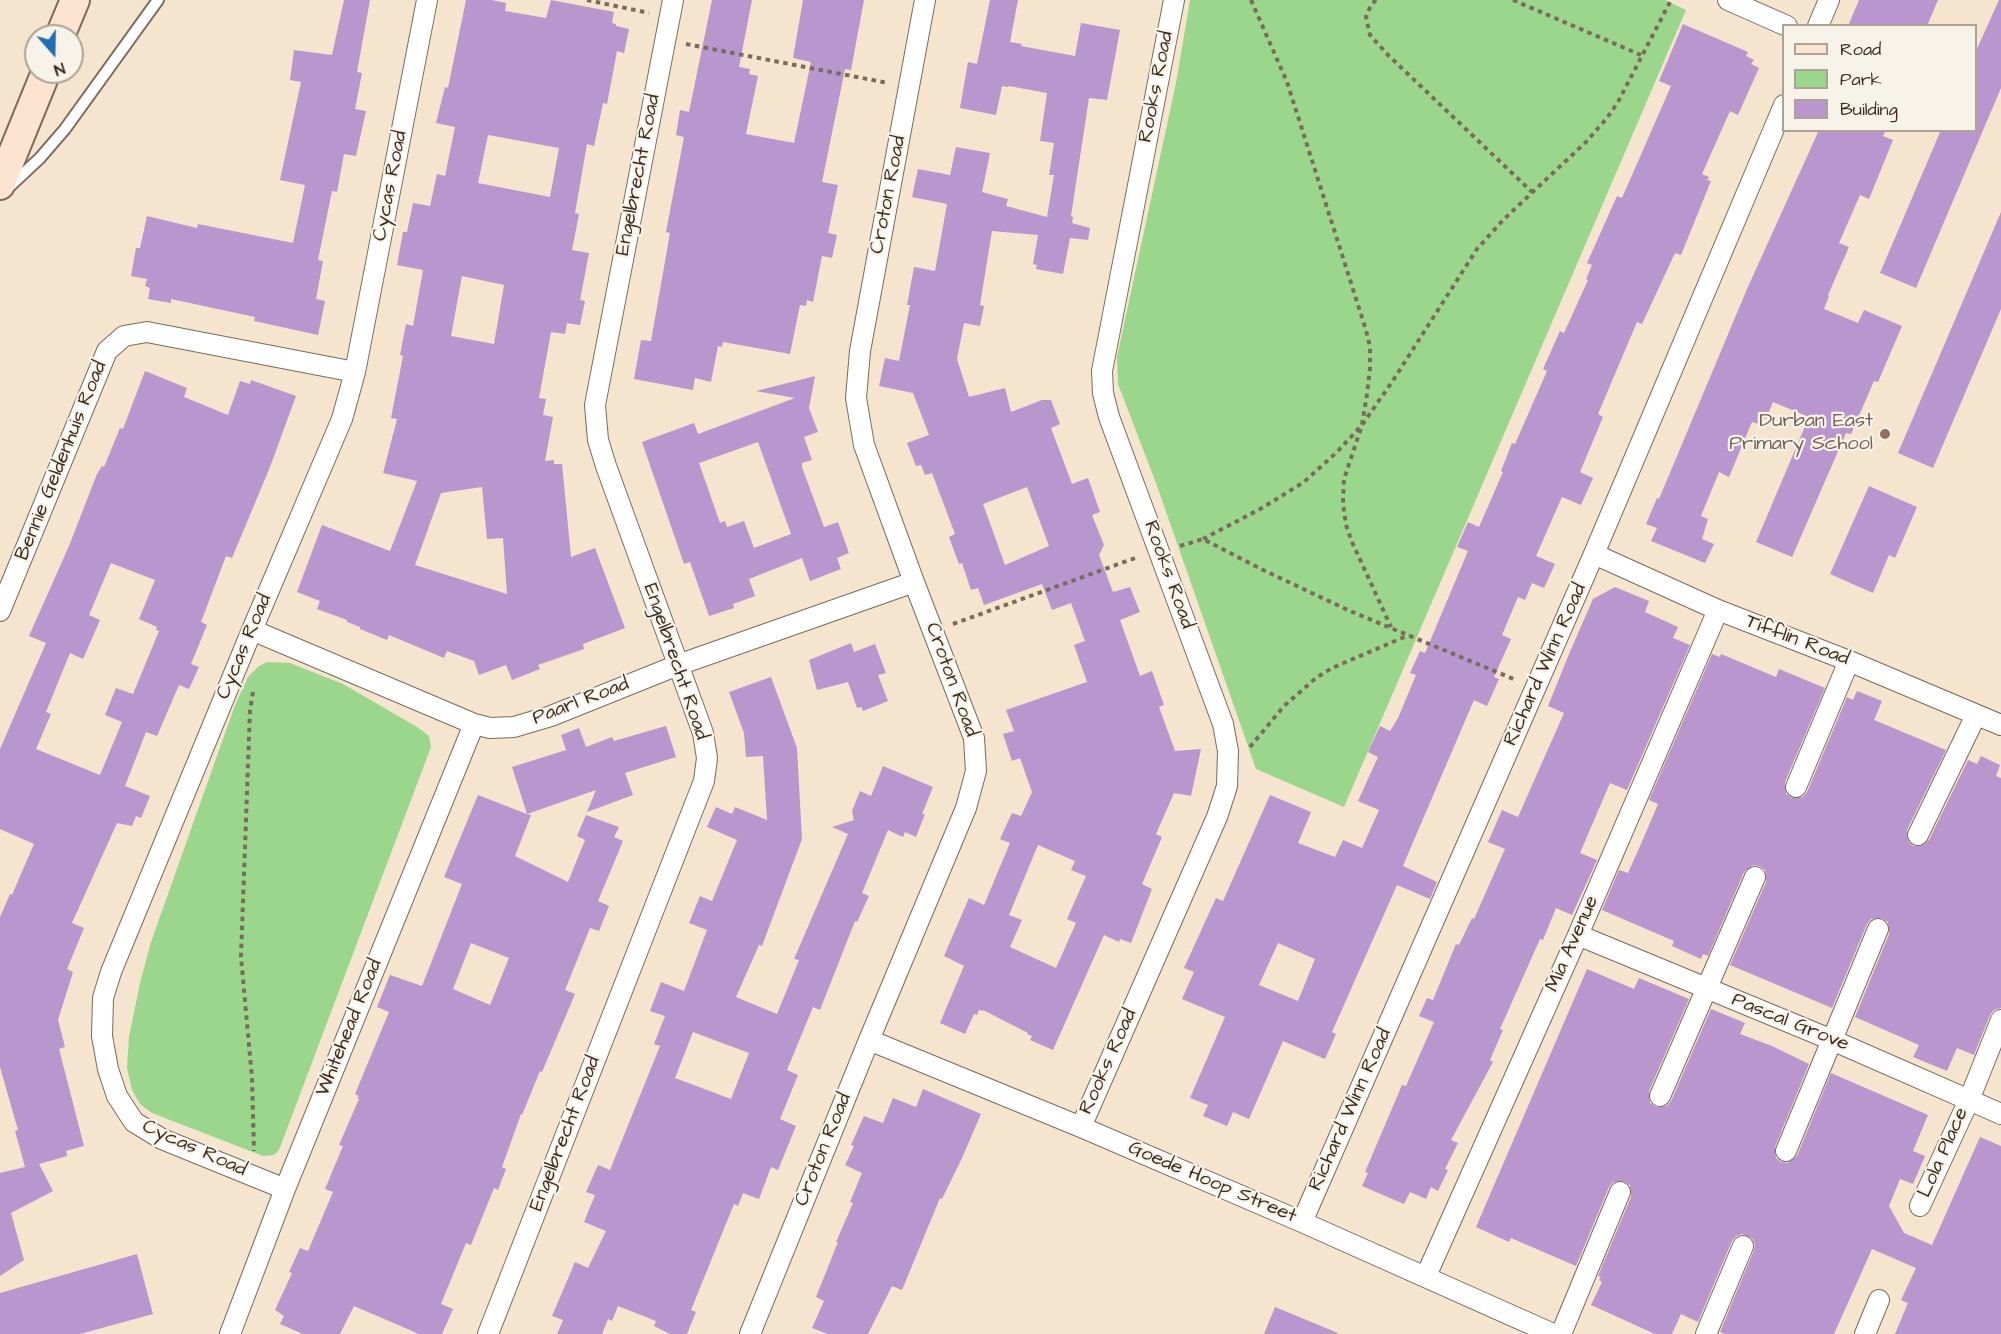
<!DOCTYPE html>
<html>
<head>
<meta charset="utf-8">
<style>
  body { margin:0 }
  #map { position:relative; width:2001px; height:1334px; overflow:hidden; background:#f5e4ce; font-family:"Architects Daughter",sans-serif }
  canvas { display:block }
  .legend { position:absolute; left:1782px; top:24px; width:195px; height:108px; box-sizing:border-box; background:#f7f3e8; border:2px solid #aca397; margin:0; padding:8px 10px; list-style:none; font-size:18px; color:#3b2a1e }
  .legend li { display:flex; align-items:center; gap:12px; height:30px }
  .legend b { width:30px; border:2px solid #aca397 }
  .north { position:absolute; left:24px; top:24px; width:60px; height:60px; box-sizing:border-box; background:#f7f3e8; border:2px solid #aca397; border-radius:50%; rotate:160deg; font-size:16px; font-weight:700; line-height:24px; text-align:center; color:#3b2a1e }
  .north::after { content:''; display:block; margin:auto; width:21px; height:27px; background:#1f6fb2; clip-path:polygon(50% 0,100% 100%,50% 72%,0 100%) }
</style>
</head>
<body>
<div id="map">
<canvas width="2001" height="1334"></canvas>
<ul class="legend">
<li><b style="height:8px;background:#fde4d1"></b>Road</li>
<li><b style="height:16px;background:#9ad78c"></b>Park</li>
<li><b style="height:16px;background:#ba96ce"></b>Building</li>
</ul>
<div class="north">N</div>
</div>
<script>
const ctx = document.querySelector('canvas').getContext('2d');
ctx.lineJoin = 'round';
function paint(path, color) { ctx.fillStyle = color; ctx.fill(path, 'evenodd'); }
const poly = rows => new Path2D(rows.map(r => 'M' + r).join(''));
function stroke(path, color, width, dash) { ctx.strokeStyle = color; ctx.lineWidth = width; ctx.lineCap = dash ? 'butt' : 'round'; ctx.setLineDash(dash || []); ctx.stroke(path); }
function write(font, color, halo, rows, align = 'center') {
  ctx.font = font + ' "Architects Daughter",sans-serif'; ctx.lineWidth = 4.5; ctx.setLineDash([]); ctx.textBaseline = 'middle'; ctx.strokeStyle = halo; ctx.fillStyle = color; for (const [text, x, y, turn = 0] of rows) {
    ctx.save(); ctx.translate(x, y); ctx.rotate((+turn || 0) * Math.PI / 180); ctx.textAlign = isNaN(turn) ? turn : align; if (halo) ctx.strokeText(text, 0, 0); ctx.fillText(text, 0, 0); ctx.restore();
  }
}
paint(poly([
  [1190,0,1665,0,1686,10,1344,807,1256,769,1156,483,1118,384,1117,357,1176,83],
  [267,662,290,663,343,684,417,727,429,736,431,747,279,1150,274,1155,263,1156,152,1113,140,1104,132,1090,127,1068,129,1037,140,983,151,942,235,705,248,677,259,666]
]), '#9ad78c');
paint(poly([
  [344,0,370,0,357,72,362,73,355,109,366,111,356,156,344,154,337,192,332,191,318,260,323,261,316,299,325,301,318,335,254,321,255,317,171,299,171,303,148,299,150,288,145,286,147,279,131,276,136,248,140,248,147,216,197,228,198,224,293,243,305,185,280,180,301,82,290,80,294,50,332,55],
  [466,0,492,0,506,3,505,11,546,18,551,0,614,12,612,23,616,24,616,26,629,29,624,53,617,51,607,104,603,103,594,146,587,144,575,213,579,214,572,250,589,253,580,300,585,301,580,325,567,323,565,334,551,332,539,398,546,399,543,415,553,417,545,461,554,460,554,464,562,464,571,557,595,548,625,628,583,644,584,649,538,665,540,669,512,680,506,665,479,675,474,661,447,651,444,658,389,635,387,640,360,629,360,627,347,622,347,620,317,609,320,601,297,592,322,525,390,551,417,481,383,473,397,419,391,418,403,356,400,355,406,324,413,326,423,270,397,265,403,232,407,232,413,203,430,206,437,174,445,176,455,127,436,123,445,87,448,88],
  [488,135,559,148,550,197,478,183],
  [462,276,504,285,494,344,451,336],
  [482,487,487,539,503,538,507,594,415,565,441,493],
  [712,0,752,0,739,67,750,69,749,74,758,76,746,134,794,143,811,62,793,58,803,0,864,0,851,70,845,69,822,182,838,185,828,233,837,235,832,258,822,256,813,302,807,300,806,306,800,305,790,354,723,342,722,347,718,346,711,382,695,378,693,390,634,379,641,340,651,341,670,233,666,232,684,137,676,135,680,110,689,112],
  [990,0,1018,0,1010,42,1022,44,1021,46,1075,56,1081,23,1120,30,1107,100,1089,98,1071,216,1073,217,1072,223,1090,228,1088,240,1070,238,1063,274,1036,269,1037,265,1033,264,1038,235,992,231,980,305,984,306,980,326,964,323,957,359,969,397,1005,388,1011,412,1042,400,1051,400,1060,424,1051,428,1072,484,1088,478,1100,512,1092,515,1104,545,1099,555,1113,592,1130,587,1140,612,1120,620,1140,676,1152,671,1164,705,1159,707,1175,751,1201,749,1191,796,1174,793,1156,834,1162,837,1142,884,1152,889,1131,943,1120,939,1119,942,1104,935,1053,1050,1030,1040,1032,1036,1027,1034,1028,1033,983,1010,983,1011,979,1010,977,1015,974,1014,965,1034,940,1023,964,966,944,956,969,898,984,905,1010,843,1000,839,1012,813,1021,816,1032,792,1020,758,1012,761,1003,734,1014,731,1006,710,1087,682,1074,645,1085,641,1071,603,1052,610,1042,584,984,605,978,588,971,590,962,563,959,564,949,537,955,534,932,473,925,475,921,465,916,466,907,443,929,435,913,393,879,386,885,358,899,361,910,305,907,305,914,267,935,271,947,204,912,197,918,169,950,175,956,147,990,153,982,192,1008,199,1006,206,1047,217,1054,175,1049,175,1054,143,1040,141,1047,93,1009,86,1008,87,1002,86,996,115,960,108,968,62,977,64],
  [1027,487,1049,546,1005,565,983,504],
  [1038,845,1075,861,1071,870,1086,876,1067,919,1076,923,1056,968,1010,947,1022,920,1009,915],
  [1859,0,1938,0,1927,26,1848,26],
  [1999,0,2001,0,2001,88,1916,288,1880,273,1941,130,1976,130,1976,51],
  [1683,24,1748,52,1746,56,1754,60,1751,64,1759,68,1738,115,1730,111,1702,174,1709,177,1707,180,1711,181,1681,255,1675,253,1642,324,1637,322,1598,414,1603,417,1580,472,1593,478,1581,505,1562,497,1536,556,1555,564,1544,588,1532,583,1525,600,1518,597,1502,635,1511,639,1494,677,1499,679,1487,706,1474,700,1408,854,1403,866,1437,882,1430,899,1397,885,1332,1032,1336,1034,1325,1059,1283,1041,1249,1119,1233,1112,1227,1126,1203,1116,1208,1105,1190,1098,1225,1017,1182,999,1194,972,1184,968,1216,898,1223,901,1270,795,1311,812,1298,843,1335,857,1343,840,1362,848,1379,810,1358,801,1378,757,1368,752,1380,726,1390,731,1398,718,1416,675,1410,673,1420,651,1425,653,1468,551,1457,547,1468,522,1479,527,1503,472,1501,471,1512,443,1515,444,1547,371,1543,369,1560,331,1564,333,1588,280,1586,279,1592,265,1587,263,1617,196,1622,198,1671,86,1659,81],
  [1278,943,1315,959,1298,1001,1259,985],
  [1819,130,1886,130,1883,136,1893,140,1869,199,1860,195,1839,243,1849,247,1828,295,1829,296,1824,309,1858,323,1864,310,1902,326,1878,382,1874,381,1851,434,1846,433,1792,557,1756,542,1809,417,1773,402,1766,419,1762,417,1759,424,1752,422,1729,477,1719,472,1701,516,1708,519,1702,539,1714,544,1705,563,1651,541,1657,528,1646,524,1657,498,1659,499,1747,289],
  [2001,212,2001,309,1933,468,1898,453],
  [145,371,187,388,184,397,228,415,240,381,250,384,251,380,296,396,270,467,232,558,226,556,201,622,207,625,191,664,199,667,189,689,179,685,157,736,146,732,125,786,150,796,141,818,136,816,132,826,117,823,72,923,84,928,67,969,73,972,58,1020,65,1047,59,1049,84,1146,66,1151,67,1156,39,1164,53,1191,11,1213,24,1260,0,1276,0,1173,25,1167,15,1131,18,1130,0,1067,0,917,10,894,12,895,34,844,0,829,0,749,46,643,29,636,69,546,97,474,102,466,104,467,120,428,123,429],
  [111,563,155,580,139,619,157,627,156,630,159,631,133,694,116,688,105,715,122,722,100,775,36,749,51,714,46,712,70,653,83,659,100,620,89,615],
  [815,376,809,408,818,432,804,437,812,460,802,463,802,467,824,527,838,522,849,553,837,558,841,569,810,581,802,558,749,579,755,596,733,604,734,608,709,616,690,562,684,564,642,442,694,423,698,434,795,398,756,391],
  [758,442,791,534,754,548,744,521,727,527,725,521,720,523,699,463],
  [1869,486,1917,507,1895,558,1889,555,1873,593,1830,574],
  [1615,587,1649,601,1645,612,1678,627,1673,638,1690,645,1627,790,1610,783,1580,853,1597,860,1572,915,1556,908,1543,940,1540,939,1500,1029,1503,1030,1490,1060,1493,1062,1451,1140,1458,1143,1445,1169,1448,1170,1438,1191,1431,1187,1426,1199,1410,1192,1404,1204,1362,1186,1368,1173,1365,1172,1402,1085,1406,1086,1434,1022,1419,1016,1427,998,1433,1000,1456,944,1459,945,1472,918,1474,919,1505,849,1488,842,1502,810,1518,817,1564,713,1548,706,1569,654,1593,599],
  [851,643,854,652,875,644,886,673,878,675,888,701,863,711,861,707,857,708,848,682,817,690,809,660],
  [1712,654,1720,657,1721,654,1776,677,1779,669,1825,688,1785,782,1786,794,1792,798,1803,797,1807,792,1847,697,1853,700,1857,691,1882,701,1874,720,1946,750,1907,830,1908,841,1913,846,1924,845,1929,840,1968,760,1977,764,1981,756,2000,765,1996,776,2001,778,2001,1008,1994,1010,1990,1015,1974,1055,1957,1048,1947,1071,1913,1057,1919,1045,1855,1017,1889,934,1888,922,1882,918,1871,919,1867,924,1832,1008,1730,965,1766,882,1765,870,1759,866,1753,865,1744,872,1708,956,1703,954,1701,959,1672,946,1674,941,1602,910,1619,870,1628,873,1644,837,1658,804,1649,800],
  [771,677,797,748,802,839,762,946,759,945,736,997,777,1014,799,960,794,959,848,834,832,827,854,820,852,811,860,791,871,796,883,766,933,787,922,814,925,814,916,837,905,832,903,837,888,830,862,893,869,896,857,922,855,921,820,1010,813,1007,787,1070,798,1075,780,1119,796,1126,778,1170,771,1167,759,1199,743,1193,738,1206,734,1204,691,1310,696,1312,687,1334,670,1334,654,1326,656,1321,618,1306,612,1321,608,1319,602,1334,557,1334,563,1320,552,1316,575,1262,588,1268,606,1231,584,1222,595,1195,586,1192,598,1165,610,1170,660,1046,654,1044,665,1016,650,1011,661,982,684,991,707,930,689,923,700,896,712,901,737,840,707,827,716,807,732,814,735,807,767,820,763,756,746,757,744,733,729,692],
  [693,1032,749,1053,731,1099,675,1078],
  [666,726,676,757,625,773,633,795,587,812,596,790,527,814,531,815,515,856,568,882,585,840,577,836,586,815,619,827,614,837,623,841,598,901,609,906,599,931,590,928,565,990,575,994,542,1072,540,1071,522,1115,521,1114,502,1167,506,1169,498,1190,494,1188,471,1245,466,1243,441,1304,453,1309,442,1334,419,1334,354,1306,340,1334,303,1334,280,1324,284,1316,275,1310,292,1273,289,1272,300,1248,308,1251,333,1192,325,1189,343,1146,339,1145,359,1099,357,1098,359,1096,355,1094,389,1012,377,1007,390,975,422,986,462,884,444,877,478,795,527,814,512,767,566,750,561,735,579,728,586,747,612,737,614,741],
  [471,943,509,958,490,1005,453,989],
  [1587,969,1634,989,1639,978,1689,999,1649,1091,1650,1103,1656,1107,1667,1106,1671,1101,1711,1009,1745,1023,1740,1034,1772,1046,1809,1064,1775,1147,1776,1158,1781,1162,1788,1163,1797,1156,1831,1073,1928,1115,1913,1151,1925,1156,1913,1184,1900,1179,1889,1206,1904,1233,1932,1245,1980,1137,2001,1146,2001,1334,1895,1334,1908,1303,1901,1300,1916,1268,1872,1249,1834,1334,1725,1334,1720,1332,1754,1250,1755,1244,1752,1238,1742,1234,1736,1236,1732,1241,1698,1322,1681,1314,1672,1334,1655,1334,1591,1305,1602,1282,1599,1280,1601,1277,1598,1276,1631,1197,1630,1185,1624,1181,1613,1182,1609,1187,1576,1266,1511,1238,1509,1242,1476,1227],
  [923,1089,981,1114,962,1158,942,1199,940,1198,902,1290,892,1286,868,1334,828,1334,812,1328,824,1301,816,1297,838,1242,836,1242,853,1203,850,1202,862,1173,845,1165,854,1146,851,1145,864,1116,883,1123,893,1098,916,1107],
  [137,1254,153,1314,80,1334,0,1334,0,1293],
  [1275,1307,1338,1333,1338,1334,1264,1334]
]), '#ba96ce');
const lane = poly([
  [9,187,40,158,65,129,158,0]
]);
const street = poly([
  [1728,0,1787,26],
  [1818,26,1829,0],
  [1594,554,1718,610,1849,661,2001,725],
  [0,611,107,351,124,336,147,332,355,372],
  [252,630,474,724,490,728,514,727,551,716,678,665,914,582],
  [1796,787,1849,661],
  [1918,835,1976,715],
  [1578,935,1832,1040,2001,1114],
  [869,1040,1081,1127,1302,1222,1553,1334],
  [1660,1096,1755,877],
  [1081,1127,1217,817,1227,786,1228,751,1223,724,1109,417,1103,393,1102,371,1174,0],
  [1786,1151,1878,929],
  [285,1189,162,1139,134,1122,117,1096,108,1069,102,1036,103,998,111,972,252,630,342,419,355,372,427,0],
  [1920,1206,1969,1100,2001,1020],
  [1302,1222,1594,554,1784,105],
  [1426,1276,1578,935,1718,610],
  [230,1334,285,1189,474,724],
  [488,1334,704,781,707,758,703,733,606,466,598,440,595,405,673,0],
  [750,1334,869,1040,966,808,976,771,974,738,914,582,864,445,856,398,860,351,925,0],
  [1561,1334,1620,1192],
  [1706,1334,1743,1246],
  [1865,1334,1879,1300]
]);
const secondary = poly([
  [60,36,75,0],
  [0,185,46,72]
]);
stroke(lane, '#7c6b5c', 14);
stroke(street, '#7c6b5c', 22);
stroke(secondary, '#7c6b5c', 32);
stroke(poly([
  [587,0,649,13],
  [1251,0,1287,82,1366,330,1370,347,1370,369,1367,394,1362,425,1344,479,1343,503,1346,525,1352,542,1391,627],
  [1376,0,1371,5,1366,17,1370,35,1388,55,1532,192],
  [1513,0,1641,55],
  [686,44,888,83],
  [1203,539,1262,508,1304,482,1337,452,1362,425,1392,382,1477,249,1504,219,1586,142,1607,118,1618,102,1671,0],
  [1180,546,1203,539,1261,569,1350,611,1516,680],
  [953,624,1138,557],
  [253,692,250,710,241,957,252,1078,254,1151],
  [1250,747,1284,706,1316,678,1332,668,1409,635]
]), '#7c6b5c', 4, [4.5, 4.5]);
stroke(lane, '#fff', 10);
stroke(street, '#fff', 20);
stroke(secondary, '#fde4d1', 28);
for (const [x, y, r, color] of [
  [1885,434,6,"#8d6e63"]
]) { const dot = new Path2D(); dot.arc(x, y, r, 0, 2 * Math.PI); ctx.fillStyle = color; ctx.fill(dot); stroke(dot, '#f7f3e8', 2); }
write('20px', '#3b2a1e', '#f7f3e8', [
  ["Rooks Road",1157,87,-79],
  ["Engelbrecht Road",639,175,-79],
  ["Cycas Road",391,186,-79],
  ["Croton Road",889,195,-79],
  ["Bennie Geldenhuis Road",62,461,-68],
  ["Rooks Road",1168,575,70],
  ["Tifflin Road",1797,641,21],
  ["Cycas Road",245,647,-67],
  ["Engelbrecht Road",675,662,71],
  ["Richard Winn Road",1546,665,-66],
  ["Croton Road",951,680,70],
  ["Paarl Road",581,702,-21],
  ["Mia Avenue",1573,944,-66],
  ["Pascal Grove",1790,1023,22],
  ["Whitehead Road",350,1028,-68],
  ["Rooks Road",1109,1062,-66],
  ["Richard Winn Road",1351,1110,-66],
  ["Engelbrecht Road",566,1134,-69],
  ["Cycas Road",194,1149,24],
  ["Croton Road",824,1150,-68],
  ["Lola Place",1944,1153,-66],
  ["Goede Hoop Street",1212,1183,23]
]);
write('20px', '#785e54', '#f7f3e8', [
  ["Durban East",1873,422],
  ["Primary School",1873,445]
], 'right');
</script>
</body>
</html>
